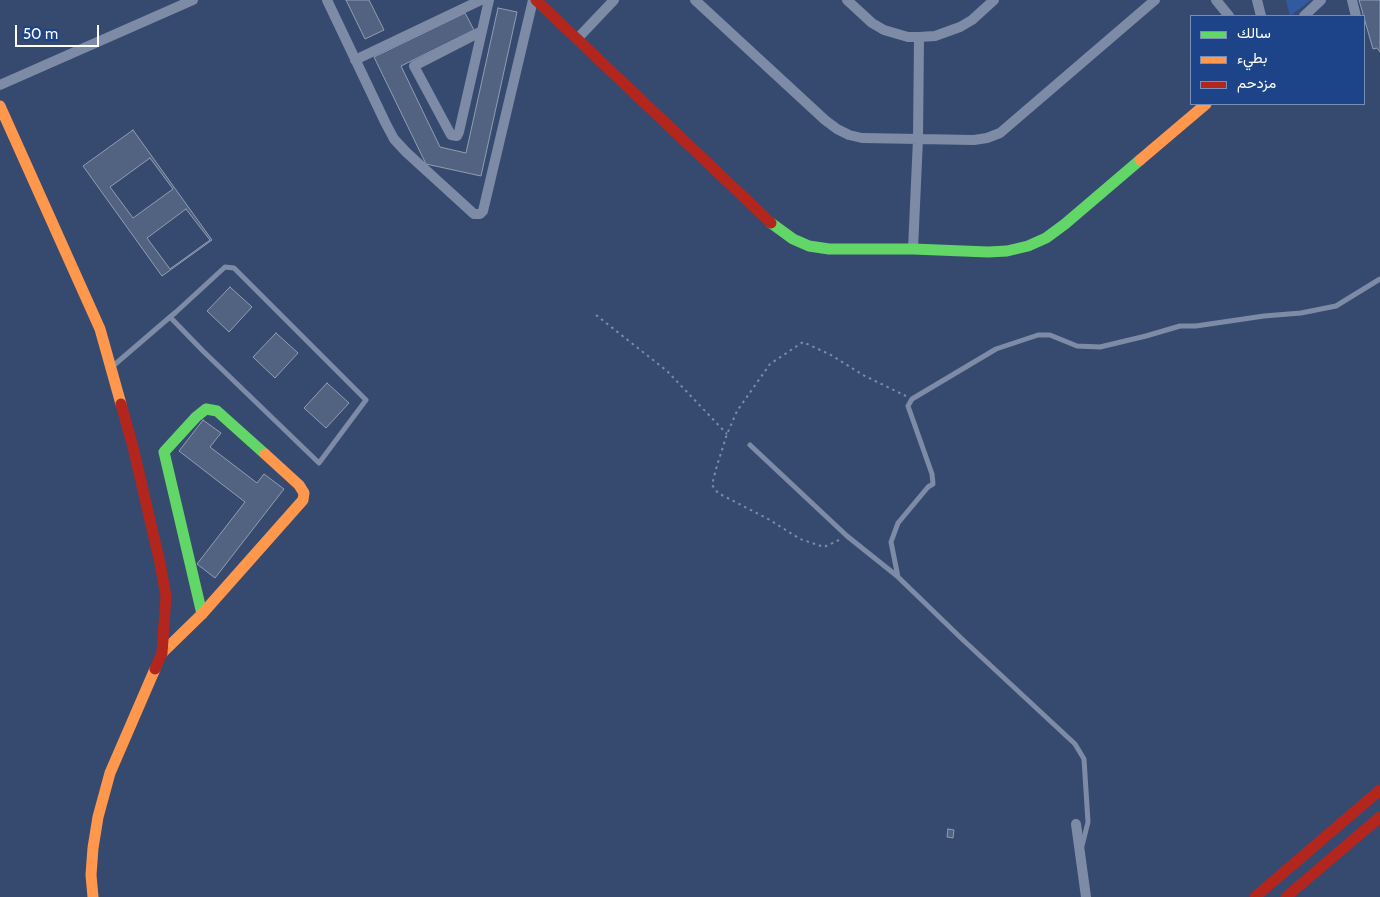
<!DOCTYPE html>
<html>
<head>
<meta charset="utf-8">
<style>
  body { margin:0 }
  #map { position:relative; width:1380px; height:897px; overflow:hidden; background:#364a70; font-family:Cabin,Vazirmatn,sans-serif }
  canvas { display:block }
  .legend { position:absolute; left:1190px; top:15px; width:175px; height:90px; box-sizing:border-box; background:#1d4389; border:1px solid #778eb8; margin:0; padding:6px 9px; list-style:none; font-size:15px; color:#fff }
  .legend li { display:flex; align-items:center; gap:10px; height:25px }
  .legend b { width:25px; border:1px solid #778eb8 }
  .scale { position:absolute; left:15px; top:25px; width:84px; height:22px; box-sizing:border-box; border:2px solid #fff; border-top:0; padding-left:6px; font-size:15px; line-height:18px; white-space:nowrap; color:#fff; -webkit-text-stroke:4px #1d4389; paint-order:stroke }
</style>
</head>
<body>
<div id="map">
<canvas width="1380" height="897"></canvas>
<ul class="legend">
<li><b style="height:6px;background:#63d668"></b>سالك</li>
<li><b style="height:6px;background:#ff974d"></b>بطيء</li>
<li><b style="height:6px;background:#b3261e"></b>مزدحم</li>
</ul>
<div class="scale">50 m</div>
</div>
<script>
const ctx = document.querySelector('canvas').getContext('2d');
ctx.lineJoin = 'round';
function paint(path, color) { ctx.fillStyle = color; ctx.fill(path, 'evenodd'); }
const poly = rows => new Path2D(rows.map(r => 'M' + r).join(''));
function stroke(path, color, width, dash) { ctx.strokeStyle = color; ctx.lineWidth = width; ctx.lineCap = dash ? 'butt' : 'round'; ctx.setLineDash(dash || []); ctx.stroke(path); }
paint(poly([
  [1286,0,1311,0,1290,16]
]), '#315aa0');
const building = poly([
  [346,0,369,0,384,30,365,39,346,0],
  [1359,0,1380,0,1380,52,1377,48,1373,49,1359,0],
  [498,8,517,12,481,176,426,164,374,57,465,13,474,30,401,66,440,147,466,153,498,8],
  [133,130,212,240,162,276,83,166,133,130],
  [150,158,173,189,133,218,110,187,150,158],
  [186,209,210,240,170,269,147,238,186,209],
  [230,287,252,307,229,332,207,311,230,287],
  [276,333,298,353,275,378,253,357,276,333],
  [327,383,349,403,326,428,304,408,327,383],
  [203,420,221,433,210,447,257,483,264,474,284,489,215,578,197,564,245,502,179,451,203,420],
  [948,829,954,830,953,838,947,837,948,829]
]);
paint(building, '#526281');
stroke(building, '#919db3', 1);
stroke(poly([
  [596,315,667,371,727,434],
  [839,540,824,547,800,539,770,520,718,493,712,485,716,469,727,434,737,411,770,364,803,342,831,355,863,375,906,396]
]), '#7d8ba6', 2, [2.5, 4]);
stroke(poly([
  [113,366,170,317,176,312,225,267,234,268,366,400,319,463,203,351,170,317],
  [750,445,847,536,897,576],
  [1082,846,1088,822,1084,759,1075,744,961,638,898,577,891,542,898,523,928,487,933,484,932,474,908,406,912,399,996,349,1038,335,1050,335,1077,346,1100,347,1146,336,1180,326,1196,326,1264,316,1301,313,1336,306,1380,279]
]), '#7d8ba6', 5);
stroke(poly([
  [327,0,386,124,394,139,406,152,474,214,480,214,483,211,533,0],
  [695,0,825,120,837,129,849,135,862,138,974,140,987,138,1000,133,1155,0],
  [847,0,872,23,884,30,908,37,919,37,935,36,960,27,972,20,994,0],
  [1216,0,1229,16],
  [1257,0,1261,16],
  [1352,0,1356,16],
  [1304,16,1321,0],
  [482,31,414,66,451,135,457,136,459,132,489,0],
  [577,39,614,0],
  [355,60,481,0],
  [0,85,193,0],
  [913,249,918,139,919,37],
  [1076,824,1086,897]
]), '#7d8ba6', 10);
stroke(poly([
  [771,223,793,239,809,246,829,249,913,249,988,252,1007,251,1028,246,1046,238,1065,224,1140,160],
  [202,614,164,452,196,417,206,409,217,411,265,454]
]), '#63d668', 11);
stroke(poly([
  [0,106,100,329,121,404],
  [1140,160,1206,104],
  [162,653,202,614,303,500,304,493,299,485,265,454],
  [93,897,91,875,93,848,98,817,110,773,155,669]
]), '#ff974d', 11);
stroke(poly([
  [536,0,771,223],
  [121,404,133,447,160,563,166,596,162,653,155,669],
  [1255,897,1380,790],
  [1286,897,1380,817]
]), '#b3261e', 11);
</script>
</body>
</html>
